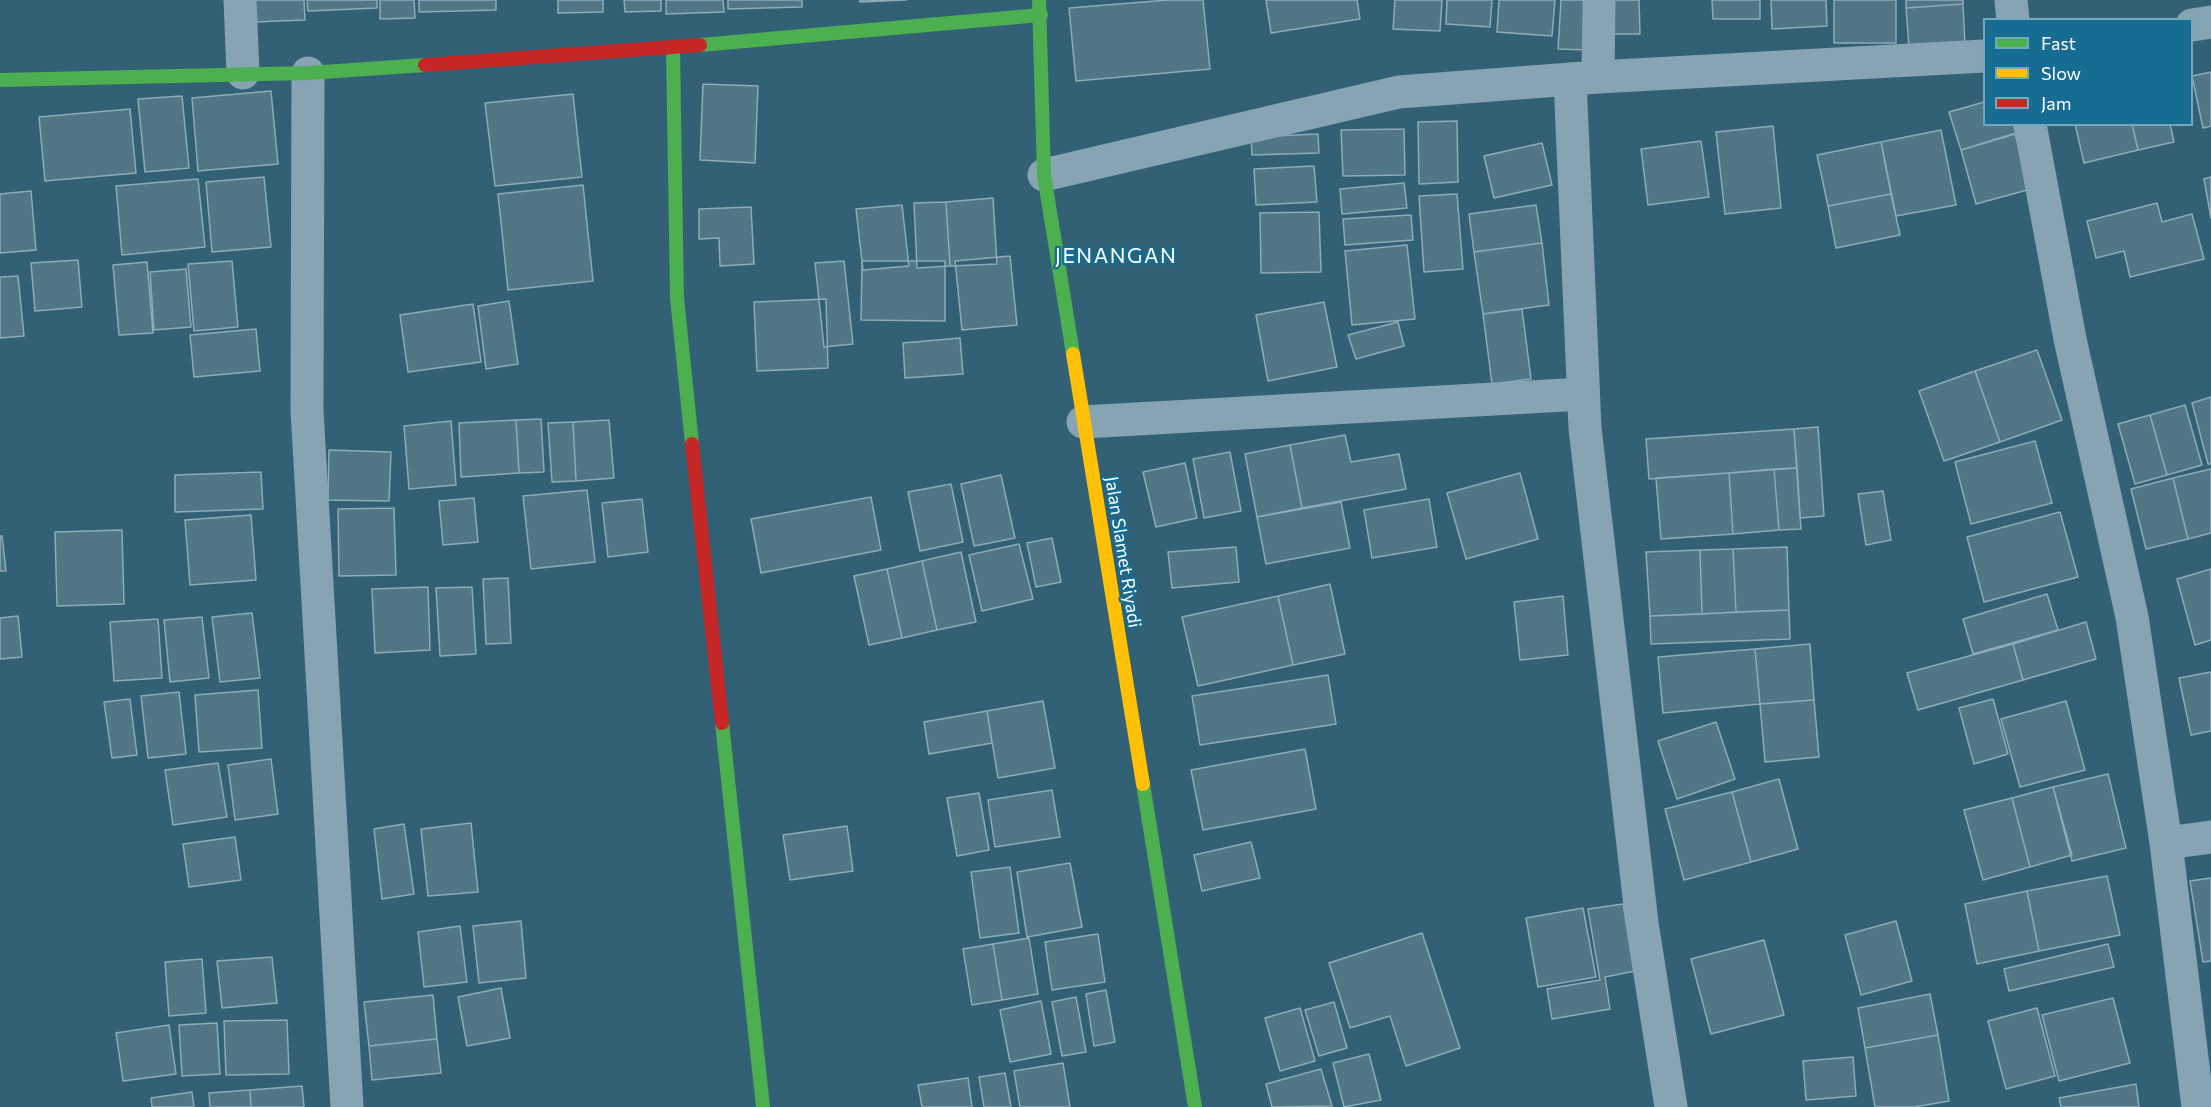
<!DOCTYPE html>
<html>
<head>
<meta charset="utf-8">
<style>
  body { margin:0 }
  #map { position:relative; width:2211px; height:1107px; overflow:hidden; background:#326175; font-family:Commissioner,sans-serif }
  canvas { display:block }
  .legend { position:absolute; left:1983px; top:18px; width:210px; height:108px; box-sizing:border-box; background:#166c91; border:2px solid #73a7bd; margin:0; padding:8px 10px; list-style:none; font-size:18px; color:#fff }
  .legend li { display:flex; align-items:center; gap:12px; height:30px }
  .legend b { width:30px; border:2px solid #73a7bd }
</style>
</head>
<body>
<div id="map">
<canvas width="2211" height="1107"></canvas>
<ul class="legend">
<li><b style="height:8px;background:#4caf50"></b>Fast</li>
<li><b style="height:8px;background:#ffc107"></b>Slow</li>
<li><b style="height:8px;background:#c62828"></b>Jam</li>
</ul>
</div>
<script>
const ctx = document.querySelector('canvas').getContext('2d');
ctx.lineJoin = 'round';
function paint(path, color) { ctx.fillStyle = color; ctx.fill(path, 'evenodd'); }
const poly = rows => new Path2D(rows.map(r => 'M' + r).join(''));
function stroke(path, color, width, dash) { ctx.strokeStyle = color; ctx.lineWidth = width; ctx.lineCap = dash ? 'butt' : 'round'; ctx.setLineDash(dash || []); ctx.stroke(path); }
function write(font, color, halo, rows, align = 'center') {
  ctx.font = font + ' Commissioner,sans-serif'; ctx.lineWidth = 4.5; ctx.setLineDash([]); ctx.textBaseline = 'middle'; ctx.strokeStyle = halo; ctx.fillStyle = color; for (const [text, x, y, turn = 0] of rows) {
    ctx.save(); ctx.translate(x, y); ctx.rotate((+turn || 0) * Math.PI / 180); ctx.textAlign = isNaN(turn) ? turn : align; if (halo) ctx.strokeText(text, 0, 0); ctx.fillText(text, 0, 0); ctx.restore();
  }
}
const building = poly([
  [252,0,304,0,305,20,253,22,252,0],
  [307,0,377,0,377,8,308,11,307,0],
  [380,0,414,0,415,18,380,19,380,0],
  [419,0,496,0,496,10,419,12,419,0],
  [558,0,603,0,603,12,558,13,558,0],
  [624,0,661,0,661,11,625,12,624,0],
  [666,0,723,0,724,12,666,14,666,0],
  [728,0,802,0,802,7,728,9,728,0],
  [860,0,906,0,860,2,860,0],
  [1168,0,1203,0,1210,69,1076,81,1069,8,1168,0],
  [1266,0,1357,0,1360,19,1271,33,1266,0],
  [1395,0,1442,0,1440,31,1393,29,1395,0],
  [1447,0,1492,0,1490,27,1446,24,1447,0],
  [1499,0,1555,0,1552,36,1497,32,1499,0],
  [1561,0,1592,0,1590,50,1558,49,1561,0],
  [1609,0,1639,0,1640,34,1610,34,1609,0],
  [1712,0,1760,0,1760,19,1713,19,1712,0],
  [1771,0,1826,0,1827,26,1772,29,1771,0],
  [1834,0,1896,0,1896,43,1834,43,1834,0],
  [1906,0,1963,0,1963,4,1906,8,1906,0],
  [1963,4,1965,45,1909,48,1906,8,1963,4],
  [2211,72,2211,126,2203,128,2192,76,2211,72],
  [703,84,758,86,755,163,700,160,703,84],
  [271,91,278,164,198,171,192,98,271,91],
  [573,94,582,177,495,186,485,103,573,94],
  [182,96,189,168,145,172,138,99,182,96],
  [1984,102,1984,124,2013,124,2016,133,1961,150,1949,112,1984,102],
  [130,109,136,173,45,181,39,117,130,109],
  [1457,121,1458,182,1419,184,1418,122,1457,121],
  [2075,124,2132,124,2138,150,2084,163,2075,124],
  [2132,124,2170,124,2174,142,2138,150,2132,124],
  [1773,126,1781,208,1725,214,1716,132,1773,126],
  [1404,129,1405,175,1343,176,1341,130,1404,129],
  [1941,130,1956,205,1896,216,1881,142,1941,130],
  [1318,134,1319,153,1252,155,1251,137,1318,134],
  [2015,134,2031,189,1976,204,1961,150,2015,134],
  [1701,141,1709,197,1648,205,1641,149,1701,141],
  [1881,142,1891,194,1828,206,1817,155,1881,142],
  [1542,143,1552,185,1494,198,1484,156,1542,143],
  [1314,166,1317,202,1256,205,1254,169,1314,166],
  [264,177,271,247,212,252,206,182,264,177],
  [2211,177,2211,218,2204,179,2211,177],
  [198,179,205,247,122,255,116,186,198,179],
  [1404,183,1407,208,1342,214,1340,189,1404,183],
  [583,185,593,281,508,290,498,194,583,185],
  [31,191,36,250,0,253,0,194,31,191],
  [1457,194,1463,269,1424,272,1419,196,1457,194],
  [1891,194,1900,235,1836,248,1828,206,1891,194],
  [993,198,997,264,950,266,946,202,993,198],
  [946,202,950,266,917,268,914,203,946,202],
  [2157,203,2162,222,2192,214,2204,259,2130,277,2124,251,2096,258,2087,221,2157,203],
  [902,205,909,266,863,270,856,209,902,205],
  [1536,205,1542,243,1474,252,1469,214,1536,205],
  [751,207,754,264,720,266,719,238,699,239,699,209,751,207],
  [1319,212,1321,272,1261,273,1260,213,1319,212],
  [1411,215,1413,240,1345,245,1343,219,1411,215],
  [1542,243,1549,305,1483,314,1474,252,1542,243],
  [1407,245,1415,319,1352,325,1345,251,1407,245],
  [1010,256,1017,325,962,330,955,261,1010,256],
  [78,260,82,307,35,311,31,263,78,260],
  [232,261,238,327,194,331,188,264,232,261],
  [844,261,853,344,824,347,815,263,844,261],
  [862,261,945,261,945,321,861,320,862,261],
  [147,262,153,333,119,335,113,265,147,262],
  [186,269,191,327,154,330,150,272,186,269],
  [18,276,24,336,0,338,0,277,18,276],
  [826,299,828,368,757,371,754,302,826,299],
  [509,301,518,364,486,369,478,306,509,301],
  [1324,302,1337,367,1268,381,1256,315,1324,302],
  [473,304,481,362,408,372,400,315,473,304],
  [1522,309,1531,379,1492,384,1483,314,1522,309],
  [1398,322,1404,346,1356,359,1348,335,1398,322],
  [256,329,260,371,194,377,190,335,256,329],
  [960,338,963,374,905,378,903,343,960,338],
  [2037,350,2062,420,2000,442,1975,371,2037,350],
  [1975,371,2000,442,1944,461,1919,391,1975,371],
  [2211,397,2211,464,2208,464,2192,403,2211,397],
  [2185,405,2202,465,2167,475,2150,415,2185,405],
  [2150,415,2167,475,2135,484,2118,424,2150,415],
  [541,419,544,472,519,473,516,420,541,419],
  [516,420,519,473,461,477,459,423,516,420],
  [609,420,614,478,576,481,573,422,609,420],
  [451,421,456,485,409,489,404,426,451,421],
  [573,422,576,481,552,482,548,423,573,422],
  [1818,427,1824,516,1800,518,1794,429,1818,427],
  [1794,429,1797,468,1649,479,1646,439,1794,429],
  [1345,435,1351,462,1399,454,1406,489,1302,508,1290,445,1345,435],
  [2035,441,2052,503,1971,524,1955,462,2035,441],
  [1290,445,1302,508,1257,517,1245,454,1290,445],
  [329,450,391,452,389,501,328,500,329,450],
  [1230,452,1241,511,1204,518,1193,459,1230,452],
  [1185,463,1197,518,1156,527,1143,472,1185,463],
  [1797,468,1801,529,1779,530,1774,469,1797,468],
  [1774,469,1779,530,1733,534,1729,473,1774,469],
  [2211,469,2211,533,2188,539,2173,478,2211,469],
  [261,472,263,509,175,512,175,475,261,472],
  [1520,473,1538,539,1466,559,1447,493,1520,473],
  [1729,473,1733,534,1661,539,1656,478,1729,473],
  [1001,475,1015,538,974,546,961,484,1001,475],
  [2173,478,2188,539,2146,549,2131,489,2173,478],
  [951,484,963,542,920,551,908,492,951,484],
  [587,490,595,562,531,569,523,496,587,490],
  [1883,491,1891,540,1866,545,1858,494,1883,491],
  [871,497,881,550,761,573,751,519,871,497],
  [474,498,478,542,443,545,439,501,474,498],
  [642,499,648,552,608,557,602,503,642,499],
  [1429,499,1437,547,1372,558,1364,510,1429,499],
  [1341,502,1350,548,1266,564,1257,517,1341,502],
  [394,508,396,575,339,576,338,509,394,508],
  [2060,512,2078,577,1984,602,1967,537,2060,512],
  [251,515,256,580,190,585,185,520,251,515],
  [122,530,124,604,57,606,55,532,122,530],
  [0,536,2,536,6,571,0,571,0,536],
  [1052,538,1061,582,1036,587,1027,543,1052,538],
  [1019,544,1033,599,982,611,969,555,1019,544],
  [1236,547,1239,582,1172,588,1168,552,1236,547],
  [1787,547,1789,610,1736,612,1733,549,1787,547],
  [1733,549,1736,612,1702,614,1700,550,1733,549],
  [1700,550,1702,614,1650,616,1646,552,1700,550],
  [961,552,976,622,937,630,922,561,961,552],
  [922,561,937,630,902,638,887,569,922,561],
  [887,569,902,638,869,645,854,576,887,569],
  [2211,569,2211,640,2195,645,2177,579,2211,569],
  [508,578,511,643,486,644,483,579,508,578],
  [1330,584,1345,654,1293,665,1278,596,1330,584],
  [428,587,430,650,375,653,372,589,428,587],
  [472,587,476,654,440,656,436,588,472,587],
  [2047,594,2058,630,1973,654,1963,619,2047,594],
  [1278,596,1293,665,1198,686,1182,617,1278,596],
  [1563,596,1568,655,1520,660,1514,602,1563,596],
  [1789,610,1790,639,1651,644,1650,616,1789,610],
  [252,613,260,678,220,682,212,617,252,613],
  [18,616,22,657,0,659,0,618,18,616],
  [202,617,209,678,170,682,164,620,202,617],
  [158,619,162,678,114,681,110,622,158,619],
  [2086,622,2096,659,2023,680,2013,644,2086,622],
  [1810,644,1814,700,1760,704,1755,649,1810,644],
  [2013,644,2023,680,1918,710,1907,673,2013,644],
  [1755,649,1760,704,1663,713,1658,657,1755,649],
  [2211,672,2211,731,2191,735,2179,678,2211,672],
  [1328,675,1336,724,1200,745,1192,696,1328,675],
  [258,690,262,748,199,752,195,695,258,690],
  [179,692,186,754,148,758,141,696,179,692],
  [130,699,137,755,112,758,104,702,130,699],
  [1993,699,2008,754,1974,764,1959,708,1993,699],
  [1814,700,1819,757,1765,762,1760,704,1814,700],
  [1043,701,1055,768,998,778,987,711,1043,701],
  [2066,701,2085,770,2020,787,2001,719,2066,701],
  [987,711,992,743,929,754,924,722,987,711],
  [1716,722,1735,779,1677,799,1658,741,1716,722],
  [1305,749,1316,809,1203,830,1191,770,1305,749],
  [271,759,278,814,235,820,228,765,271,759],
  [218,763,227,817,173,825,165,770,218,763],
  [2108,774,2126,848,2072,861,2053,787,2108,774],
  [1779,779,1798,849,1751,862,1732,792,1779,779],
  [2053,787,2072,855,2030,867,2012,798,2053,787],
  [1052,790,1060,837,995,847,988,800,1052,790],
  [1732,792,1751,862,1684,880,1665,809,1732,792],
  [979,793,989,850,957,856,947,798,979,793],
  [2012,798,2030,867,1983,880,1964,810,2012,798],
  [471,823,478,892,428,896,421,829,471,823],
  [404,824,414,894,382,899,374,829,404,824],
  [847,826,853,871,790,880,783,835,847,826],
  [235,837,241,880,189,887,183,844,235,837],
  [1251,842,1260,878,1202,891,1194,855,1251,842],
  [1070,863,1082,927,1027,937,1017,872,1070,863],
  [1010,867,1019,933,980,938,971,872,1010,867],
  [2107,876,2120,935,2039,951,2027,891,2107,876],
  [2211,878,2211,961,2203,962,2190,881,2211,878],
  [2027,891,2039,951,1977,964,1965,904,2027,891],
  [1623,904,1635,971,1605,977,1610,1009,1552,1019,1547,989,1600,980,1588,909,1623,904],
  [1583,908,1596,977,1538,987,1526,918,1583,908],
  [521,921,526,978,479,983,473,926,521,921],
  [1896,921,1912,981,1861,995,1845,935,1896,921],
  [460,926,467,982,424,987,418,932,460,926],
  [1422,933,1460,1048,1406,1066,1390,1016,1350,1028,1329,963,1422,933],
  [1098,934,1105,982,1052,990,1045,942,1098,934],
  [1029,938,1038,994,1002,1000,993,944,1029,938],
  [1764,940,1784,1015,1711,1034,1691,959,1764,940],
  [993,944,1002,1000,972,1005,963,949,993,944],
  [2108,944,2114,967,2009,991,2004,969,2108,944],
  [272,957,277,1003,222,1008,217,961,272,957],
  [202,959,206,1013,169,1016,165,962,202,959],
  [501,988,510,1038,467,1046,458,997,501,988],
  [1106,990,1115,1042,1094,1046,1086,994,1106,990],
  [1930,994,1938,1035,1865,1048,1858,1008,1930,994],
  [433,995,437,1039,369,1046,364,1002,433,995],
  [1076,997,1086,1052,1062,1056,1052,1002,1076,997],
  [2113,998,2130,1063,2059,1081,2042,1015,2113,998],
  [1041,1001,1051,1054,1010,1062,1000,1010,1041,1001],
  [1334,1002,1347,1048,1319,1056,1305,1010,1334,1002],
  [1300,1008,1315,1061,1280,1071,1265,1018,1300,1008],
  [2037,1008,2055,1076,2006,1089,1988,1021,2037,1008],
  [287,1020,289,1074,226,1075,224,1021,287,1020],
  [217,1023,220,1074,182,1076,179,1025,217,1023],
  [169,1025,176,1074,123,1081,116,1033,169,1025],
  [1938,1035,1949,1101,1914,1107,1875,1107,1865,1048,1938,1035],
  [437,1039,441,1073,372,1080,369,1046,437,1039],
  [1369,1054,1381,1100,1344,1107,1333,1063,1369,1054],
  [1853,1057,1856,1096,1806,1100,1803,1061,1853,1057],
  [1063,1063,1070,1107,1020,1107,1014,1071,1063,1063],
  [1321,1069,1332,1106,1272,1107,1266,1084,1321,1069],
  [1005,1073,1011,1107,984,1107,979,1077,1005,1073],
  [968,1078,972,1107,922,1107,918,1085,968,1078],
  [2136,1084,2139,1107,2061,1107,2059,1098,2136,1084],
  [302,1086,304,1107,251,1107,250,1090,302,1086],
  [250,1090,251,1107,210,1107,209,1093,250,1090],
  [192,1092,194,1107,152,1107,151,1098,192,1092]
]);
paint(building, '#517686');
stroke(building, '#8eabb6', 1.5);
stroke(poly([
  [240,0,243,73],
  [2011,0,2013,20],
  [2192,25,2211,22],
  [308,73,307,410,347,1107],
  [1598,77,1599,0],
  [1570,79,1585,428,1642,923,1671,1107],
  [2030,124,2070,339,2132,617,2166,843,2198,1107],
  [1044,175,1399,92,1598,77,1984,56],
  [1083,422,1583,394],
  [2166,843,2211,837]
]), '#86a4b1', 33);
stroke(poly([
  [1039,0,1044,175,1073,354],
  [700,45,1041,15],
  [673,47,677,298,692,444],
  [0,80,308,73,425,65],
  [722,723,763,1107],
  [1143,784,1195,1107]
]), '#4caf50', 14);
stroke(poly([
  [1073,354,1143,784]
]), '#ffc107', 14);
stroke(poly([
  [425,65,700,45],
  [692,444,722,723]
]), '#c62828', 14);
write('18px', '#fff', '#166c91', [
  ["Jalan Slamet Riyadi",1123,552,81]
]);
ctx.letterSpacing = '1.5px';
write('21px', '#fff', '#166c91', [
  ["JENANGAN",1116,256]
]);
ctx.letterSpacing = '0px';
</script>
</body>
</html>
